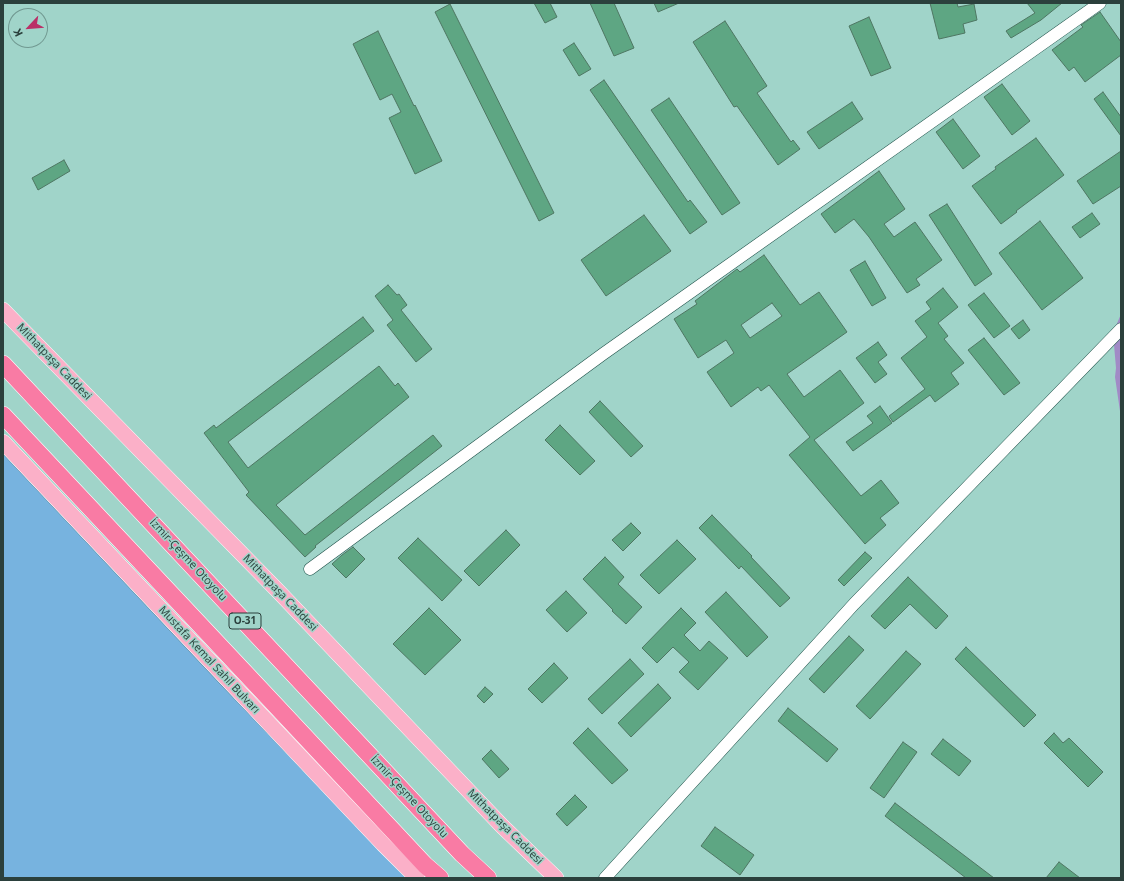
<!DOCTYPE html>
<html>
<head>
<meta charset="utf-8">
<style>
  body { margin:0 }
  #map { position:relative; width:1124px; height:881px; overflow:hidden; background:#a0d4c9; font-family:"Open Sans",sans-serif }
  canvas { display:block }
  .frame { position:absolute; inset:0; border:4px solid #2b403c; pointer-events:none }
  .north { position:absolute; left:8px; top:8px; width:40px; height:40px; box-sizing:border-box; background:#a0d4c9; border:1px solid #719991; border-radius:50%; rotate:244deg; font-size:11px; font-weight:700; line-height:16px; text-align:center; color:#2b403c }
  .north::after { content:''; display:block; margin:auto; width:14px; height:18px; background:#ba2f67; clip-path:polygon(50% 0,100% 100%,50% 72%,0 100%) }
</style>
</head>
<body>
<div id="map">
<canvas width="1124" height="881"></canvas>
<div class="frame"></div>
<div class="north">K</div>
</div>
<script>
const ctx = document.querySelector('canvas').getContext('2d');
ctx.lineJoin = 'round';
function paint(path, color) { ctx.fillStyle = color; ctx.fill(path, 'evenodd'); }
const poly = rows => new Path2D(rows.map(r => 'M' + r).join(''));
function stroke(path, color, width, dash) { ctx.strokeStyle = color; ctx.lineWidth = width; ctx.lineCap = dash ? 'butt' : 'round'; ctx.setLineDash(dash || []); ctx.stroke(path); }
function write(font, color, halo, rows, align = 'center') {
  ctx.font = font + ' "Open Sans",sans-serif'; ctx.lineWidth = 3; ctx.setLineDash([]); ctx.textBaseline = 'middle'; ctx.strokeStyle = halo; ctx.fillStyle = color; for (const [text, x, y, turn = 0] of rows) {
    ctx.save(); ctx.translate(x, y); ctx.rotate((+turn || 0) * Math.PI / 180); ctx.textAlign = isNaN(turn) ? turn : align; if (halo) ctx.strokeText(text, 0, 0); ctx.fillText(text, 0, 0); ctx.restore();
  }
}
paint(poly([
  [1121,314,1121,418,1115,377,1116,368,1113,333]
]), '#a18ac6');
const water = poly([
  [3,454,223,687,406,878,3,878,3,454]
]);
paint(water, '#77b3df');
stroke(water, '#6090ae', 1);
const building = poly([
  [534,3,550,3,557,17,545,23,534,3],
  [590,3,614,3,634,48,614,56,590,3],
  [654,3,679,3,658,12,654,3],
  [930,3,957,3,958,7,974,4,977,20,963,24,965,33,939,39,930,3],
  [1027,3,1062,3,1041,20,1011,38,1006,31,1035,13,1027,3],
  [450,4,554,213,539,221,435,12,450,4],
  [1100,12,1121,42,1121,55,1085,82,1074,67,1069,71,1052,50,1083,27,1081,25,1100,12],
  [869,17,891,68,871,76,849,26,869,17],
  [725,21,767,86,757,93,791,142,793,140,800,149,778,165,737,106,734,107,693,42,725,21],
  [378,31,414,106,415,105,442,161,415,174,389,118,401,112,392,94,380,100,353,44,378,31],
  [574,43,591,69,579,76,563,50,574,43],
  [604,80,688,202,690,200,707,222,690,234,590,90,604,80],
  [1002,84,1030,121,1012,135,984,97,1002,84],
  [1103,92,1121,117,1121,136,1094,99,1103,92],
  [669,98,740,203,722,215,651,110,669,98],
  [852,102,863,119,819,149,807,132,852,102],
  [953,119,980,156,963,169,936,132,953,119],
  [1036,138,1064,175,1016,211,1017,212,1001,224,972,186,996,169,995,167,1036,138],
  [1121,151,1121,186,1093,204,1077,181,1121,151],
  [64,160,70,171,38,190,32,178,64,160],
  [879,171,905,209,884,224,894,237,915,222,942,260,916,279,920,285,907,293,869,237,854,219,835,233,821,214,879,171],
  [947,204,992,274,975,286,929,215,947,204],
  [1092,213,1100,224,1080,238,1072,227,1092,213],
  [644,215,671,251,606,296,581,260,644,215],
  [1040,221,1083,278,1042,310,999,253,1040,221],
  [764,255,800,305,819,292,847,332,787,374,804,397,840,370,864,403,814,440,861,496,881,480,899,503,880,518,886,525,865,544,789,455,810,437,769,385,761,391,758,387,731,407,707,372,734,353,726,340,698,358,674,319,697,304,695,301,737,269,740,272,764,255],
  [772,303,782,316,750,338,741,325,772,303],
  [865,261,886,298,872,306,850,270,865,261],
  [388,285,397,295,399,294,407,305,401,310,432,349,416,362,387,325,393,320,375,296,388,285],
  [943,288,958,307,938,323,948,336,944,339,964,363,951,373,959,384,935,402,930,395,893,422,889,416,925,389,901,358,927,337,915,321,931,309,926,302,943,288],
  [984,293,1010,326,994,338,968,305,984,293],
  [363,317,374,331,228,442,248,468,379,366,395,386,398,383,409,397,276,505,305,535,433,435,442,446,315,546,316,547,305,557,246,495,249,492,204,433,214,425,216,428,363,317],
  [1023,320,1030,330,1019,339,1011,329,1023,320],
  [984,338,1020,383,1004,395,968,350,984,338],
  [878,342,887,355,878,362,887,374,875,383,856,358,878,342],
  [600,401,643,446,631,457,589,412,600,401],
  [880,406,892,423,853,451,846,442,873,423,867,416,880,406],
  [560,425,595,461,580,475,545,440,560,425],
  [712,515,752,556,751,557,790,598,780,607,741,566,739,569,699,528,712,515],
  [631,523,641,533,623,551,612,540,631,523],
  [506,530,520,545,479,586,464,571,506,530],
  [418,538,462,580,442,601,398,558,418,538],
  [677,540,696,559,659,594,640,575,677,540],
  [353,547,365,559,346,578,332,564,342,555,353,547],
  [865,552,872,558,844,586,838,580,865,552],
  [605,557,624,577,618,584,642,607,626,624,612,611,613,610,583,579,605,557],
  [908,577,948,616,936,629,910,604,885,629,871,616,908,577],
  [566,591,587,613,567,632,546,610,566,591],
  [726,592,768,637,747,657,705,612,726,592],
  [429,608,461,640,425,675,393,644,429,608],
  [681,608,696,623,684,635,700,651,709,641,728,658,698,690,679,672,689,662,673,647,657,663,642,648,681,608],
  [849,636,864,650,824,693,809,679,849,636],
  [966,647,1036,715,1024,727,955,659,966,647],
  [906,651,921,664,870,719,856,706,906,651],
  [630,659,644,674,602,714,588,699,630,659],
  [554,663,568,678,542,703,528,689,554,663],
  [658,684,671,698,631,737,618,723,658,684],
  [485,687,493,694,484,703,477,696,485,687],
  [788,708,838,749,827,762,778,721,788,708],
  [588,728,628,770,612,784,573,743,588,728],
  [1054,733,1063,743,1069,738,1103,772,1088,787,1044,743,1054,733],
  [943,739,971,761,959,776,931,754,943,739],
  [903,742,917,752,884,798,870,788,903,742],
  [491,750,509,769,499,778,482,759,491,750],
  [575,795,587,807,567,826,556,814,575,795],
  [895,803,994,878,966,878,885,816,895,803],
  [715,827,754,855,740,875,701,846,715,827],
  [1059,862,1080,878,1046,878,1059,862]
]);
paint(building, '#5ea683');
stroke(building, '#4e7662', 1);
const minor = poly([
  [310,569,603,354,1100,3],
  [605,878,854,604,1121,329]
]);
const major = poly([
  [3,310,278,591,502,826,556,878],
  [3,442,383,844,417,878]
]);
const highway = poly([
  [3,364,462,854,488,878],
  [3,415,279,709,425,865,440,878]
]);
stroke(minor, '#1e5048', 13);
stroke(major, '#fff', 16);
stroke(highway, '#fff', 18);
stroke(minor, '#fff', 12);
stroke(major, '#fbb0c8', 15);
stroke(highway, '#f97ba4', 17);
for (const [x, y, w] of [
  [245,621,32]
]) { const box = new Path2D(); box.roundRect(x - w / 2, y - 8, w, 16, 3); ctx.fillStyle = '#a0d4c9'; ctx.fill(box); stroke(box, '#2b403c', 1); }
write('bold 10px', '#2b403c', null, [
  ["O-31",245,621]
]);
write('11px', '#2b403c', '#a0d4c9', [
  ["Mithatpaşa Caddesi",54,362,46],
  ["İzmir-Çeşme Otoyolu",188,560,47],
  ["Mithatpaşa Caddesi",280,593,46],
  ["Mustafa Kemal Sahil Bulvarı",209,660,47],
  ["İzmir-Çeşme Otoyolu",409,797,47],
  ["Mithatpaşa Caddesi",505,827,45]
]);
</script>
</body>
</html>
